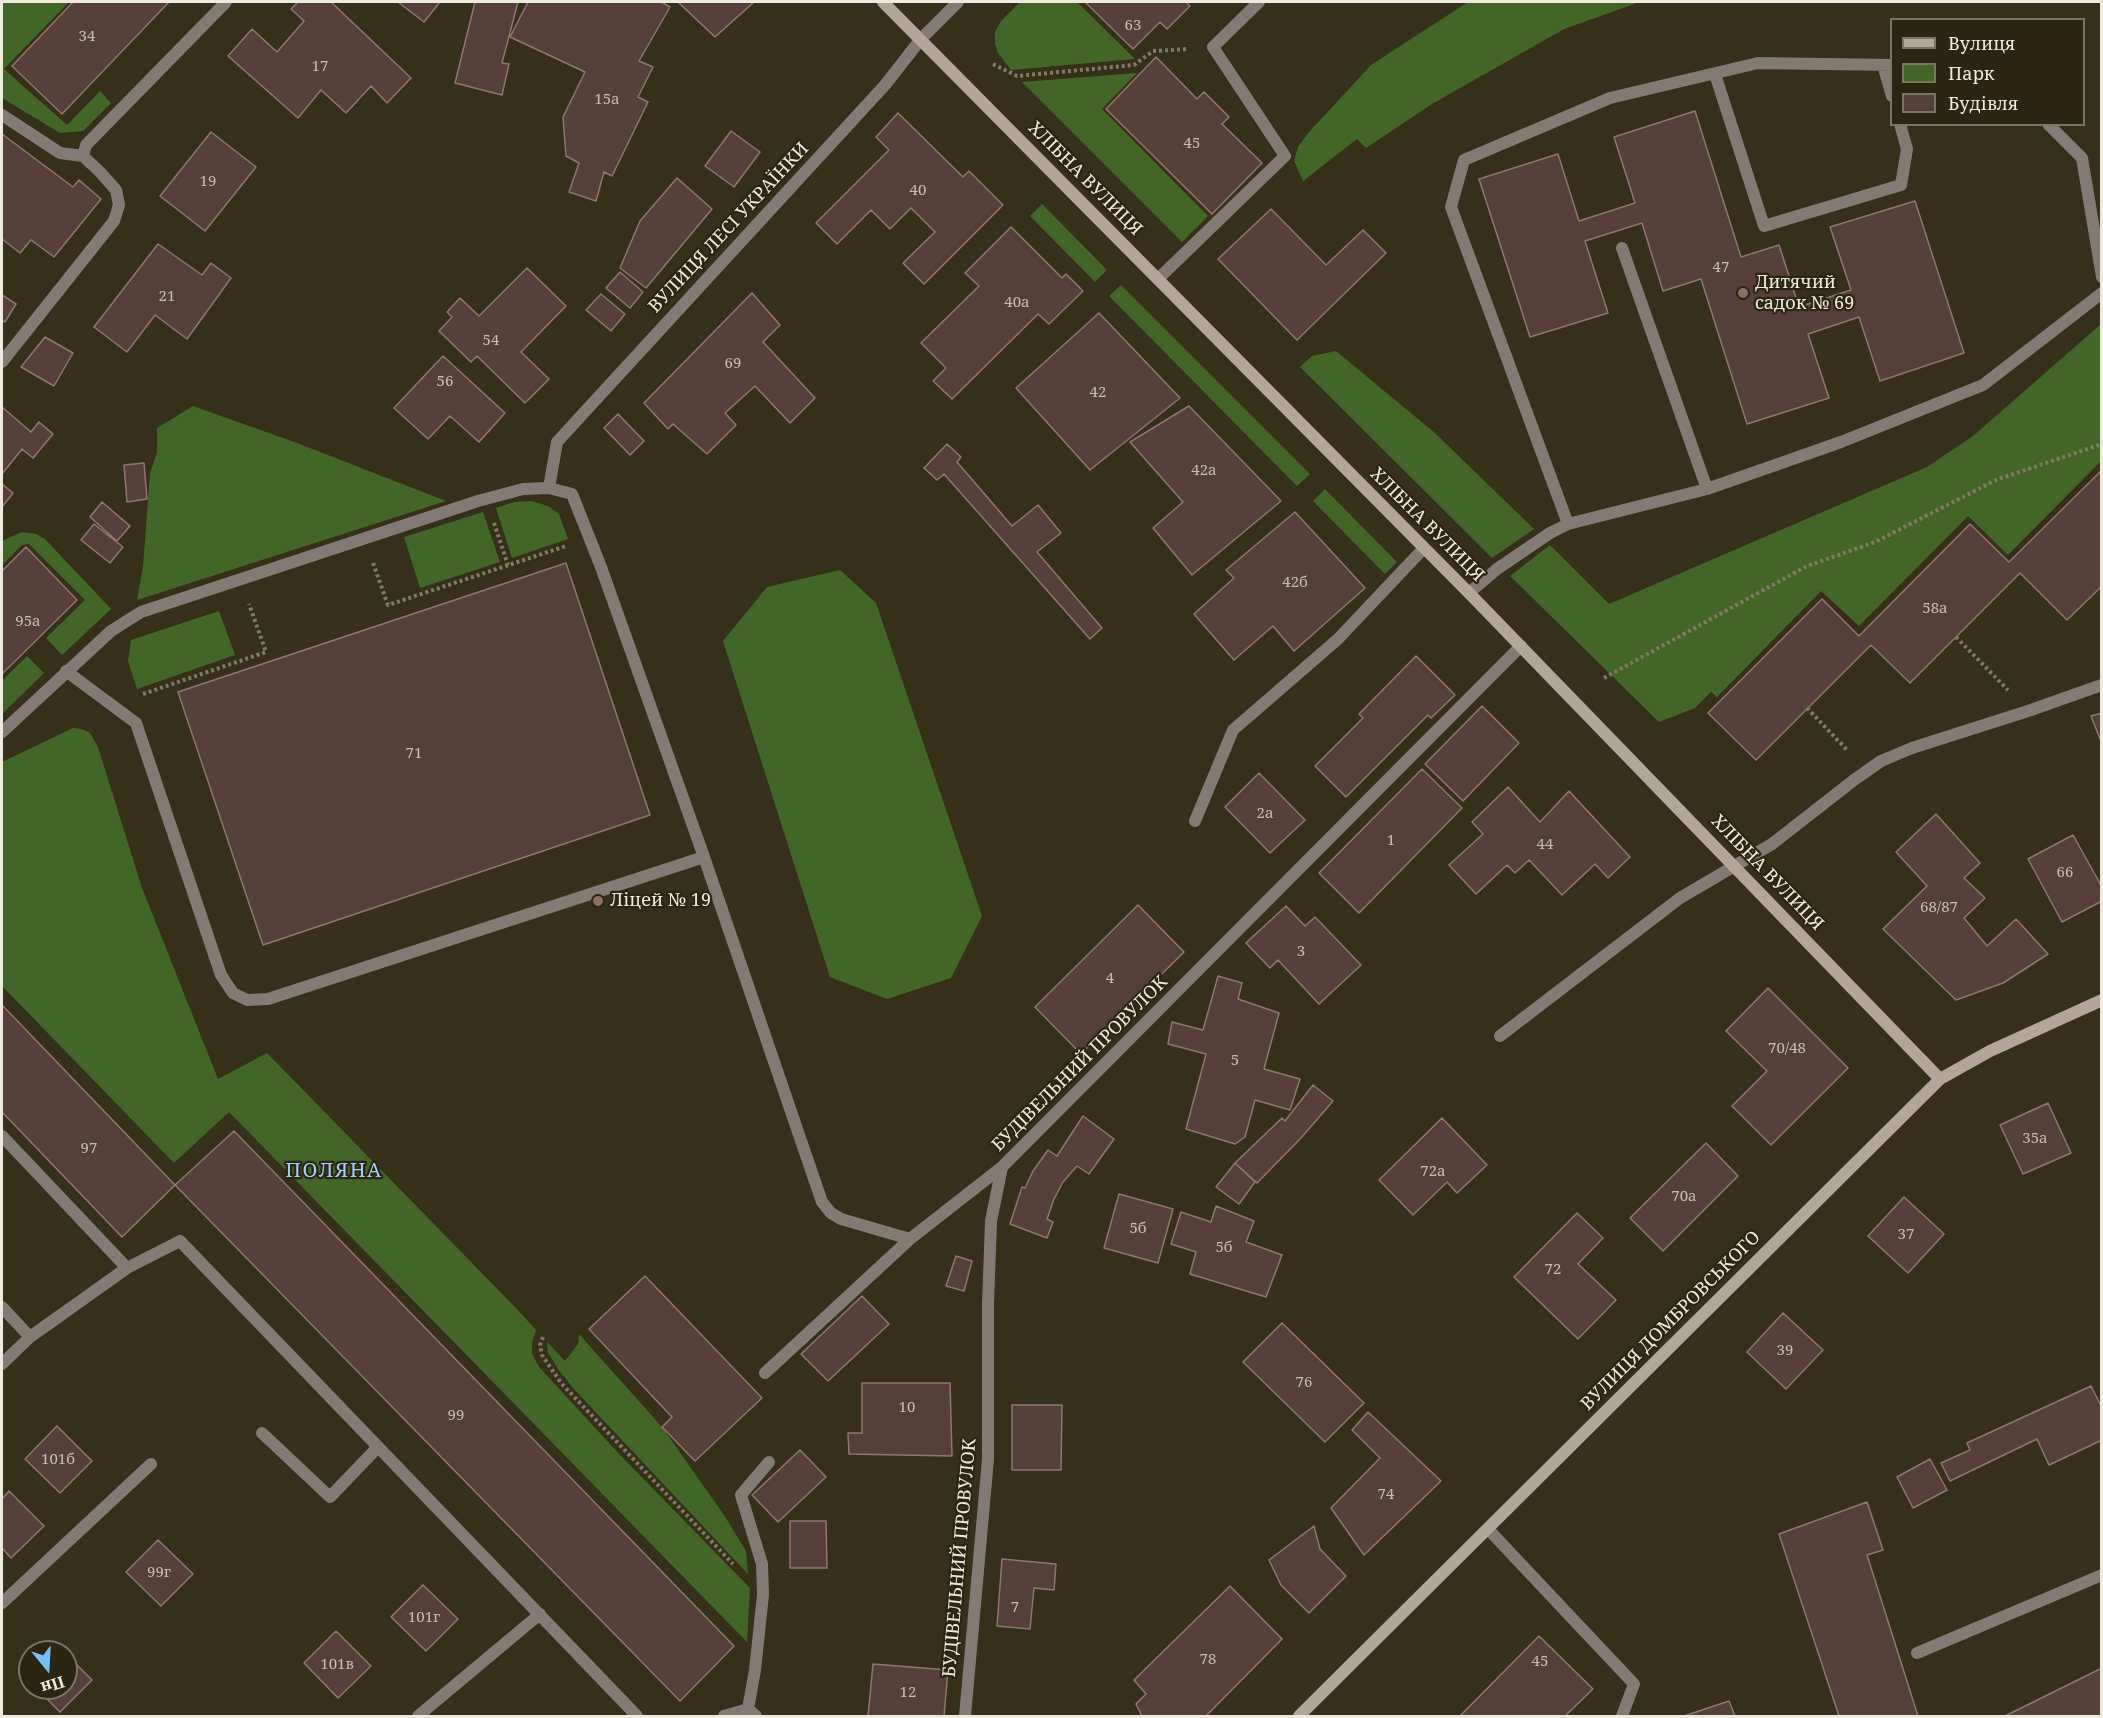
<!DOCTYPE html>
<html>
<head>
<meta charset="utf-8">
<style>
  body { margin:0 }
  #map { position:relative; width:2103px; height:1718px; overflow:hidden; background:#362f1a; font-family:"Noto Serif",serif }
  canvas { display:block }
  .frame { position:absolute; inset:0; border:3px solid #eeeadd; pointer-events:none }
  .legend { position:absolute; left:1890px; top:18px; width:195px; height:108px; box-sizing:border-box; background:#2c2511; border:2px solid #7a7463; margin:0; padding:8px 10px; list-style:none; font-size:18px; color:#eeeadd }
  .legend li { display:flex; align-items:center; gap:12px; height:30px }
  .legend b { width:30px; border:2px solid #7a7463 }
  .north { position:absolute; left:18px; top:1640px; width:60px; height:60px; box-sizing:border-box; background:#2c2511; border:2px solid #7a7463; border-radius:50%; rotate:162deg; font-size:16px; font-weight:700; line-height:24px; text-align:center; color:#eeeadd }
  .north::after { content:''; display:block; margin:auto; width:21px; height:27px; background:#78bff7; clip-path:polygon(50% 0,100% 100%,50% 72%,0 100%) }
</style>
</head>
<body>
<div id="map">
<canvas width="2103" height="1718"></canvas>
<div class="frame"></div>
<ul class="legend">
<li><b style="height:8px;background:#b3a699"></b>Вулиця</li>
<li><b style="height:16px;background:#426628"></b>Парк</li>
<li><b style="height:16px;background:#573f39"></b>Будівля</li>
</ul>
<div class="north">Пн</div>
</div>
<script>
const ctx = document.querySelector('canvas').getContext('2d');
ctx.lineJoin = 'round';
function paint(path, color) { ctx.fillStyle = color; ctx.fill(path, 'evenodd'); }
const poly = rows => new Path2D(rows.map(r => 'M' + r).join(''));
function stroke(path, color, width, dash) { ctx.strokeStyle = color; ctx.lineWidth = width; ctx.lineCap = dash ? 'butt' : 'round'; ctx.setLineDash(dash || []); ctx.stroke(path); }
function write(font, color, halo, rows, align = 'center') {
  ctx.font = font + ' "Noto Serif",serif'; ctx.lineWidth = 4.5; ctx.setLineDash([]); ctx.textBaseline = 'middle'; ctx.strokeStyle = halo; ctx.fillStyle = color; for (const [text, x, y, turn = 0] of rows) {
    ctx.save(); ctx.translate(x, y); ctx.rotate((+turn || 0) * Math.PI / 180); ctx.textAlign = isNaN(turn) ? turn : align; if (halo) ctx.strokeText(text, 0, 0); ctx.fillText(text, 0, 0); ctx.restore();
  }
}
paint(poly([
  [2,2,69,2,4,69,67,125,100,91,111,103,83,131,60,133,2,98],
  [1020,2,1077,2,1135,59,1011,70,998,53,995,44,995,32,1001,21],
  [1468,2,1640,2,1564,29,1432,104,1366,148,1357,139,1303,181,1294,161,1298,147,1309,132,1371,65],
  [1137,73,1102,109,1208,216,1182,242,1022,82],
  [1042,204,1107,270,1095,282,1030,216],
  [1121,285,1310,474,1297,486,1109,296],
  [2101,324,2101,461,2008,555,1968,516,1859,626,1821,591,1717,697,1711,692,1695,708,1659,722,1510,576,1550,545,1609,604,1927,467,1973,436],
  [1336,351,1435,433,1534,529,1492,558,1300,367,1312,356],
  [193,406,297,443,446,501,137,600,143,567,150,473,157,453,157,428],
  [1325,489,1397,562,1385,574,1313,501],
  [532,501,548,506,559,514,568,539,512,558,496,508,514,502],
  [483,512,500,562,420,588,404,537],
  [22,532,36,534,45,539,111,609,62,655,46,638,85,600,29,544,22,545,2,565,2,541],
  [840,570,876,603,982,916,951,978,887,999,830,977,723,641,767,587],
  [219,611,235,655,137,689,128,661,131,640],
  [27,656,44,673,2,714,2,681],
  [73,728,82,729,90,733,98,747,142,888,218,1079,267,1053,515,1307,536,1330,532,1342,532,1354,539,1367,622,1457,750,1588,747,1642,229,1112,174,1163,2,986,2,762],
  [579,1334,662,1427,724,1515,746,1551,748,1574,573,1388,558,1369,548,1353,547,1342,565,1361,578,1344]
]), '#426628');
const building = poly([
  [73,2,169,2,62,114,12,66,73,2],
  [298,2,331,2,411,78,387,103,371,86,346,113,321,90,298,118,228,56,252,29,277,52,304,21,291,9,298,2],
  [398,2,440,2,424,22,398,2],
  [475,2,518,2,502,63,509,64,502,95,455,83,475,2],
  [528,2,661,2,670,7,639,61,653,67,638,97,648,102,612,176,604,172,596,201,569,192,579,163,566,156,563,117,585,72,510,37,528,2],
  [678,2,754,2,715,37,678,2],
  [1085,2,1186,2,1190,6,1167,29,1160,22,1133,49,1085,2],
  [1156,57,1197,99,1204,92,1229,117,1222,124,1262,163,1212,214,1106,109,1156,57],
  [1695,111,1741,257,1779,245,1799,307,1851,290,1830,227,1915,201,1964,353,1880,381,1859,317,1808,334,1829,398,1747,424,1701,279,1663,291,1642,223,1585,241,1608,313,1530,337,1479,179,1558,154,1579,221,1635,203,1614,137,1695,111],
  [898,113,963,177,969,171,1003,205,924,284,903,263,935,232,911,208,890,229,871,210,837,244,816,223,889,150,876,137,898,113],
  [731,131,760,152,734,187,705,166,731,131],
  [211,132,256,167,205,231,160,196,211,132],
  [2,134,73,187,79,180,101,199,54,257,31,240,20,253,2,239,2,134],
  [677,178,712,209,646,288,620,268,640,221,677,178],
  [1271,209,1326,265,1363,230,1386,253,1297,340,1218,259,1271,209],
  [1011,227,1062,278,1066,274,1083,291,1049,324,1038,314,952,399,933,381,946,368,921,343,979,286,965,273,1011,227],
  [158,244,202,275,211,263,231,278,187,339,155,315,127,352,94,327,158,244],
  [527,268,566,306,521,352,549,379,525,403,477,356,471,362,439,331,452,317,447,312,460,298,479,316,527,268],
  [620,272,643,292,630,308,606,288,620,272],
  [752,293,780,325,763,342,815,398,790,423,755,386,725,413,736,425,707,454,673,424,668,429,644,403,752,293],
  [601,294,625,314,611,331,586,310,601,294],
  [2,295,16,304,5,322,2,320,2,295],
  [1099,313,1180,398,1090,470,1016,388,1099,313],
  [45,337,73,353,54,386,21,367,45,337],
  [443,356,505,413,479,442,450,416,428,439,394,408,443,356],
  [1189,406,1281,501,1192,575,1153,528,1183,502,1130,442,1189,406],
  [2,407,31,432,39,422,53,434,33,458,22,449,2,474,2,407],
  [618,414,644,441,630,455,604,428,618,414],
  [947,444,961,457,957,462,1012,526,1038,505,1061,533,1037,552,1102,628,1090,639,944,474,937,480,924,468,947,444],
  [144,463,147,499,127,502,124,465,144,463],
  [2102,470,2102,586,2067,620,2020,573,1910,683,1871,645,1756,760,1708,713,1822,599,1859,636,1970,524,2009,562,2102,470],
  [2,484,13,493,2,507,2,484],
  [102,502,130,526,117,541,90,517,102,502],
  [1295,512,1365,588,1294,651,1273,626,1234,660,1194,614,1234,578,1226,570,1295,512],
  [94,524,123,547,110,563,81,540,94,524],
  [26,547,77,600,2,674,2,571,26,547],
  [566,563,650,815,263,945,178,692,566,563],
  [1416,656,1455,695,1431,718,1428,715,1346,797,1315,766,1363,718,1359,714,1416,656],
  [1482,706,1519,743,1463,801,1425,764,1482,706],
  [2102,713,2102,744,2091,716,2102,713],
  [1422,769,1462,808,1359,913,1319,873,1422,769],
  [1259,773,1305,820,1270,853,1225,807,1259,773],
  [1508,787,1540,822,1569,791,1630,857,1608,878,1595,864,1562,895,1529,860,1515,873,1507,865,1476,894,1449,865,1483,834,1472,822,1508,787],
  [1936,814,1980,863,1964,878,1985,898,1964,918,1987,946,2016,919,2048,954,2003,983,1956,1000,1883,929,1927,886,1896,852,1936,814],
  [2073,835,2102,887,2102,901,2062,922,2028,859,2073,835],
  [1138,905,1184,952,1081,1054,1035,1007,1138,905],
  [1286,906,1305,926,1315,917,1361,965,1319,1004,1278,960,1270,968,1246,943,1286,906],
  [1218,976,1242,983,1238,999,1279,1013,1264,1069,1300,1079,1290,1110,1255,1100,1245,1137,1235,1144,1186,1129,1206,1054,1168,1044,1172,1022,1203,1030,1218,976],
  [1768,988,1848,1068,1771,1145,1732,1106,1767,1071,1726,1031,1768,988],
  [2,1005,175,1185,122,1237,2,1112,2,1005],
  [1313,1085,1333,1101,1301,1138,1257,1183,1235,1163,1282,1118,1285,1121,1313,1085],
  [2048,1103,2071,1153,2023,1174,2000,1125,2048,1103],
  [1083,1116,1114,1139,1089,1174,1077,1166,1063,1182,1054,1199,1047,1219,1053,1222,1047,1238,1010,1224,1022,1187,1025,1188,1033,1171,1048,1150,1057,1156,1083,1116],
  [1442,1118,1487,1165,1457,1193,1447,1182,1413,1215,1379,1180,1442,1118],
  [234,1131,734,1646,680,1701,175,1185,234,1131],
  [1706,1143,1738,1176,1663,1251,1630,1218,1706,1143],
  [1235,1163,1255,1182,1239,1204,1216,1187,1235,1163],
  [1119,1194,1173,1209,1158,1263,1104,1248,1119,1194],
  [1904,1197,1944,1234,1908,1273,1868,1236,1904,1197],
  [1216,1206,1254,1221,1246,1242,1282,1255,1266,1297,1190,1274,1196,1252,1171,1244,1181,1212,1211,1222,1216,1206],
  [1577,1213,1603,1238,1578,1264,1616,1300,1578,1339,1514,1277,1577,1213],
  [956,1256,972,1261,964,1291,946,1286,956,1256],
  [645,1276,762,1398,695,1461,662,1427,672,1417,589,1329,645,1276],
  [862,1296,889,1324,828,1381,801,1354,862,1296],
  [1783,1313,1823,1350,1786,1389,1747,1352,1783,1313],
  [1282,1323,1364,1403,1325,1442,1243,1362,1282,1323],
  [862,1383,950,1383,952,1456,849,1454,848,1433,862,1433,862,1383],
  [2091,1386,2102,1408,2102,1440,2049,1465,2037,1439,1950,1481,1941,1463,1970,1450,1967,1443,2091,1386],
  [1012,1405,1062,1405,1061,1470,1012,1470,1012,1405],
  [1368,1412,1441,1481,1364,1555,1331,1508,1380,1458,1352,1430,1368,1412],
  [57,1426,92,1461,60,1493,25,1459,57,1426],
  [800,1450,826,1477,778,1522,752,1495,800,1450],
  [1930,1459,1947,1490,1913,1508,1897,1477,1930,1459],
  [9,1491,44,1526,11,1558,2,1548,2,1499,9,1491],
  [1867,1502,1883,1550,1867,1555,1918,1716,1839,1716,1779,1534,1867,1502],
  [790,1521,826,1521,827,1568,790,1568,790,1521],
  [1314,1526,1320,1549,1346,1576,1309,1613,1281,1585,1269,1560,1314,1526],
  [158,1540,193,1574,161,1606,126,1572,158,1540],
  [1002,1559,1056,1564,1054,1590,1034,1588,1030,1629,997,1626,1002,1559],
  [423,1585,458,1619,426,1651,391,1617,423,1585],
  [1230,1586,1282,1639,1206,1716,1142,1716,1136,1704,1146,1694,1134,1680,1230,1586],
  [336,1631,371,1666,338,1698,304,1663,336,1631],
  [1539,1636,1593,1689,1565,1716,1460,1716,1539,1636],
  [66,1654,92,1680,60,1712,36,1688,66,1688,66,1654],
  [873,1664,948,1670,944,1716,868,1716,873,1664],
  [2102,1668,2102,1716,2005,1716,2102,1668],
  [1729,1701,1735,1716,1684,1716,1729,1701]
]);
paint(building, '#573f39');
stroke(building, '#91766f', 1.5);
stroke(poly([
  [993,64,1017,76,1134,65,1153,51,1188,49],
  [494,523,508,565],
  [373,563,388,605,566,546],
  [1956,637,2008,690],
  [1604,678,1807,566,1875,542,1996,480,2102,444],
  [143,694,266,652,249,604],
  [1807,708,1848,751],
  [543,1337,540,1345,542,1355,561,1383,733,1564]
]), '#807a68', 4, [3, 3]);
stroke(poly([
  [1883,65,1892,96],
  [1715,74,1764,226,1901,185,1907,149,1900,124],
  [2048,124,2082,158,2102,277],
  [1622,248,1707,489],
  [1158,279,1285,156,1213,47,1259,2],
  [1568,524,1451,207,1464,160,1610,98,1758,63,1892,65],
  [1469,593,1497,569,1550,533,1568,524,1707,489,1841,442,1983,385,2102,293],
  [66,671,136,723,221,975,233,993,247,1000,268,999,704,857],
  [2,732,111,631,141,612,478,501,523,489,549,488,572,494,601,567,704,857,822,1202,831,1213,841,1219,910,1239],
  [1195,821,1233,730,1338,639,1424,548],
  [1500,1036,1680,898,1772,844,1854,780,1881,761,1912,748,2028,711,2102,685],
  [2,1136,127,1268,180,1241,637,1716],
  [2,1307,30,1337],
  [2,1364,30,1337,127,1268],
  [765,1373,910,1239,1002,1167],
  [262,1433,330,1497,378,1447],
  [1488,1529,1634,1684,1622,1716],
  [2,1603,151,1464],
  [1917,1653,2102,1575],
  [418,1716,540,1614],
  [724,1716,748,1709],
  [756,1716,748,1709,755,1670,763,1595,762,1564,741,1495,769,1462]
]), '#837b73', 12);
stroke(poly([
  [2,115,60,153,83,156],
  [83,156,86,145,226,2],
  [2,362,114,221,119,205,116,190,100,172,83,156],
  [549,488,557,442,885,85,921,39,958,2],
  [965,1716,988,1459,988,1304,991,1221,1002,1167,1521,646]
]), '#837b73', 12);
stroke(poly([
  [883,2,1469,593,1940,1079],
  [1299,1716,1940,1079,1990,1051,2102,1000]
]), '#b3a699', 12);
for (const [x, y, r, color] of [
  [1743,293,6,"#8d6e63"],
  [598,901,6,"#8d6e63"]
]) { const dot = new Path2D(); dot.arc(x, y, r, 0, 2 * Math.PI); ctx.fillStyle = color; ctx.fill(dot); stroke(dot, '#2c2511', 2); }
write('15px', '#c8bfb4', null, [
  ["63",1133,26],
  ["34",87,37],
  ["17",320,67],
  ["15а",607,100],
  ["45",1192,144],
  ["19",208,182],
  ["40",918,191],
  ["47",1721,268],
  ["21",167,297],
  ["40а",1017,303],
  ["54",491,341],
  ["69",733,364],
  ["56",445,382],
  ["42",1098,393],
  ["42а",1204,471],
  ["42б",1295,583],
  ["58а",1935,609],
  ["95а",28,622],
  ["71",414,754],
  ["2а",1265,814],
  ["1",1391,841],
  ["44",1545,845],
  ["66",2065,873],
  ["68/87",1939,908],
  ["3",1301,952],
  ["4",1110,979],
  ["70/48",1787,1049],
  ["5",1235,1061],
  ["35а",2035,1139],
  ["97",89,1149],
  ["72а",1433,1172],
  ["70а",1684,1197],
  ["5б",1138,1229],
  ["37",1906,1235],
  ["5б",1224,1248],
  ["72",1553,1270],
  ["39",1785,1351],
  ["76",1304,1383],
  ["10",907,1408],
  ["99",456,1416],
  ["101б",58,1460],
  ["74",1386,1495],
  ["99г",159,1573],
  ["7",1015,1608],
  ["101г",424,1618],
  ["78",1208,1660],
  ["45",1540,1662],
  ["101в",337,1665],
  ["12",908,1693]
]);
write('18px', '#eeeadd', '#2c2511', [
  ["ХЛІБНА ВУЛИЦЯ",1085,179,45],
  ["ВУЛИЦЯ ЛЕСІ УКРАЇНКИ",729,228,-47],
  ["ХЛІБНА ВУЛИЦЯ",1427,525,45],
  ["ХЛІБНА ВУЛИЦЯ",1767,873,46],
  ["БУДІВЕЛЬНИЙ ПРОВУЛОК",1080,1064,-45],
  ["ВУЛИЦЯ ДОМБРОВСЬКОГО",1671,1321,-45],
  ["БУДІВЕЛЬНИЙ ПРОВУЛОК",960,1558,-85]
]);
write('18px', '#eeeadd', '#2c2511', [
  ["Дитячий",1755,283],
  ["садок № 69",1755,304],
  ["Ліцей № 19",610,901]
], 'left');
ctx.letterSpacing = '1.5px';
write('20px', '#9dd0fa', '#2c2511', [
  ["ПОЛЯНА",334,1171]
]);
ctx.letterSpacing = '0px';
</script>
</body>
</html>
